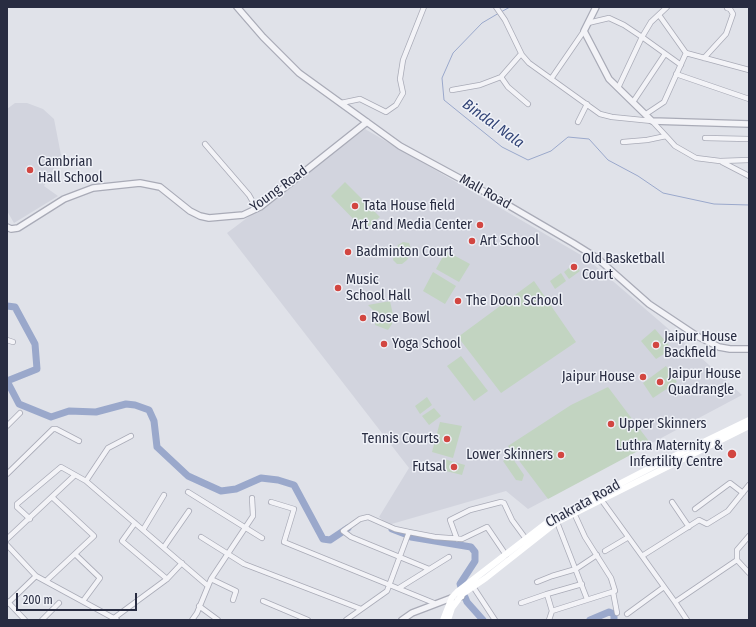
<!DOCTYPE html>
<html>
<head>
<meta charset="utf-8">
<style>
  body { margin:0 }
  #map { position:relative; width:756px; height:627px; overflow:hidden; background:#e0e2e9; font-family:"Fira Sans Condensed",sans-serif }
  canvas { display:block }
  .frame { position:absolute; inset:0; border:8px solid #282c41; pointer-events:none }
  .scale { position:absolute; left:16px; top:593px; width:121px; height:18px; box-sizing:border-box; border:2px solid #282c41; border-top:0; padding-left:5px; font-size:12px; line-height:14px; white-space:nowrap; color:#282c41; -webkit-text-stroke:3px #eff1f7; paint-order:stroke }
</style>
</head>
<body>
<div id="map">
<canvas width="756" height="627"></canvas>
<div class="frame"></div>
<div class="scale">200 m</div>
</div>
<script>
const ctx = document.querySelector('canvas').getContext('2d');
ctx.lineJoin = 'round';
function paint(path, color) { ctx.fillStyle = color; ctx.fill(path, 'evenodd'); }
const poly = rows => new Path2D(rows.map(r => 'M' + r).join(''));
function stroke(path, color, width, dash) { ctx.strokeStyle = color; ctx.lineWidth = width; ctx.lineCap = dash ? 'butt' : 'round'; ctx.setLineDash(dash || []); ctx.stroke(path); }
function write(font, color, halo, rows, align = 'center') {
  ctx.font = font + ' "Fira Sans Condensed",sans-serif'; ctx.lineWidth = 3; ctx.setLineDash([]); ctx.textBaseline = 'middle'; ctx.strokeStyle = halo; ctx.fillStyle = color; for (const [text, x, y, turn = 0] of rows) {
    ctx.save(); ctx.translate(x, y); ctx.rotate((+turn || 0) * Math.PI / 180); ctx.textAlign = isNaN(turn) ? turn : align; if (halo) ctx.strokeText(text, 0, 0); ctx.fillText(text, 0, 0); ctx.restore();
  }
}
paint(poly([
  [15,103,27,103,43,109,54,119,61,155,44,186,58,196,14,223,7,211,7,109],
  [365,129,586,258,686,344,742,395,528,509,506,491,388,525,379,517,409,468,227,233]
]), '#d2d4de');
paint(poly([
  [345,182,380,217,364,230,331,196],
  [403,242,409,243,412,252,407,260,402,264,397,264,393,260,394,253,398,245],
  [446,251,470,264,459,282,436,269],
  [575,263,580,271,569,279,564,272],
  [433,272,456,286,445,304,423,291],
  [561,273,566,281,555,289,550,281],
  [534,281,576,342,501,393,458,337],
  [390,301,393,315,392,324,388,330,375,325,376,316,374,311,368,305],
  [655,329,672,349,656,359,641,341],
  [461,356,488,391,474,401,447,366],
  [666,366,677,382,653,398,643,383],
  [608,387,651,444,548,499,508,446,571,405],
  [427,397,432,405,420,414,415,406],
  [434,408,441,416,429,425,422,416],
  [440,422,462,426,453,458,432,452],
  [511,456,524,475,522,481,516,480,503,461],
  [444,459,465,465,462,475,442,470]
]), '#c2d4c1');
stroke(poly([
  [501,12,510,7],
  [499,13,482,23,453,53,442,78,444,100,502,147,528,160,551,151,568,137,589,139,608,160,638,176,663,193,714,204,749,205]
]), '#9aa8cb', 1);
stroke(poly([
  [7,306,15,307,35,344,37,369,7,381,19,404,51,417,69,411,96,412,126,404,135,405,149,410,154,421,157,447,188,476,221,491,236,489,261,478,278,480,294,485,323,539,330,540,348,528],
  [392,529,405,534],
  [411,537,471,547,475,552,475,561,460,584,461,587],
  [465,597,467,602,483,620],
  [590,620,609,612,614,614,614,620]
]), '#9aa8cb', 7);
const minor = poly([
  [496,7,505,20,522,55,529,63,600,114,612,117,652,121,666,136,647,140,623,142],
  [667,7,651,22,642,37,681,65],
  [659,15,686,53,749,70],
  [588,23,609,18,624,25,642,37,618,88],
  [704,58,726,34,733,14,730,9,727,8,729,7],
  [676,74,749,99],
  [501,77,508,87,528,104],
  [551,79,584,31],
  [452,90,480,85,501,77,521,54],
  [633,102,665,54],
  [341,103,360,99,386,112,396,105,403,93,400,79,403,60,424,7],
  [646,114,664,102,686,53],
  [578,122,587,104],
  [666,136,675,146,696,158,720,161,749,160],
  [705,138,749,139],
  [205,144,249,195,257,209],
  [722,162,749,176],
  [7,340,13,342],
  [7,426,20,413],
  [7,474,53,429,56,429,79,441],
  [86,481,108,448,131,436],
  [188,492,262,538],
  [600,498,642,556,699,520,707,524,728,511,749,485],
  [271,502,294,509,284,542,434,603],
  [672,502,689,527],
  [695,509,730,483,743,493],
  [30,519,17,507,17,504,61,467,86,481,208,586],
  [557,522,587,599],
  [135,523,122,541,167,579],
  [143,530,164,495],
  [409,532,395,529,368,517,360,519,343,531,351,537,429,569],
  [201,537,244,564,361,609],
  [7,539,75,475],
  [457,539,450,520,470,510,501,502,504,503,512,520,526,539],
  [7,545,36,576,117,620],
  [164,547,189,511],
  [605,551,627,538],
  [75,554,100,578,83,601],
  [642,556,675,602,737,560,737,550,749,536],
  [737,560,749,573],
  [211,579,236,591,233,600],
  [46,581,94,536,52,497],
  [537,582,552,576,576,569,597,555],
  [472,585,495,620],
  [399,588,449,557],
  [613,592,617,613],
  [7,601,25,620],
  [263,601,308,620],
  [675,602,687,620],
  [521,603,547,594],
  [7,604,36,576],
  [199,606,218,620],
  [552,611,547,594,582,584],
  [627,614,664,587],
  [114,618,167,579,182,563],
  [42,620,59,603],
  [192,620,197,613,211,579,253,516,252,498],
  [346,620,387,591,409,532,435,537,462,539,487,527,506,555],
  [549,620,552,611,615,591,611,578,585,537,574,513]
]);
const tertiary = poly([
  [237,7,263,37,299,73,400,146,496,198,573,243,597,258,649,304,697,336,719,347,730,349,749,349],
  [596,7,584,31,609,79,652,121,749,124],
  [7,227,11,229,18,228,64,199,93,188,140,183,160,187,190,211,200,216,209,218,243,215,260,207,367,122],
  [402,620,412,613,454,597]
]);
const primary = poly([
  [461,596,461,595]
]);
stroke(minor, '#a9abb7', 6);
stroke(tertiary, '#a9abb7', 8);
stroke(primary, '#9fa4b5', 9);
stroke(minor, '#f3f3f7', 4.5);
stroke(tertiary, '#f3f3f7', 5.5);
stroke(poly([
  [461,595,486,578,557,522,749,426],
  [443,620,452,597,457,592,553,518,660,463,749,420],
  [448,620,452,608,461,596]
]), '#fff', 6);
stroke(primary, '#fff', 7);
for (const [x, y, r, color] of [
  [30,170,4,"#d24641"],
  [355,206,4,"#d24641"],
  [480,225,4,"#d24641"],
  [472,241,4,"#d24641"],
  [348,252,4,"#d24641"],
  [574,267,4,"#d24641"],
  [338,288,4,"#d24641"],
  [458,301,4,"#d24641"],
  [363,318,4,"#d24641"],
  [384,344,4,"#d24641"],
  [656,345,4,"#d24641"],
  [643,377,4,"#d24641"],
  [660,382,4,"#d24641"],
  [611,424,4,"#d24641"],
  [447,439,4,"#d24641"],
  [732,454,5,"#d24641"],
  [561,455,4,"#d24641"],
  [454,467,4,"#d24641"]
]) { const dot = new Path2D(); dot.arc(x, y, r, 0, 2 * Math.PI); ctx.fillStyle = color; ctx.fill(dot); stroke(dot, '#eff1f7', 1.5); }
write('14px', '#282c41', '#eff1f7', [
  ["Cambrian",38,162],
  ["Hall School",38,178],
  ["Tata House field",363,206],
  ["Art and Media Center",472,225,"right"],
  ["Art School",480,241],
  ["Badminton Court",356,252],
  ["Old Basketball",582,259],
  ["Court",582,275],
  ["Music",346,280],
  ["School Hall",346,296],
  ["The Doon School",466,301],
  ["Rose Bowl",371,318],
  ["Jaipur House",664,337],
  ["Backfield",664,353],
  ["Yoga School",392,344],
  ["Jaipur House",668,374],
  ["Quadrangle",668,390],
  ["Jaipur House",635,377,"right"],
  ["Upper Skinners",619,424],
  ["Tennis Courts",439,439,"right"],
  ["Luthra Maternity &",723,446,"right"],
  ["Infertility Centre",723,462,"right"],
  ["Lower Skinners",553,455,"right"],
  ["Futsal",446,467,"right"]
], 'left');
write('14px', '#282c41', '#eff1f7', [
  ["Young Road",279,189,-36],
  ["Mall Road",485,192,29],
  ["Chakrata Road",583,504,-29]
]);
write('italic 15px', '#314376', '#eff1f7', [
  ["Bindal Nala",493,124,36]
]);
</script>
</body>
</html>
